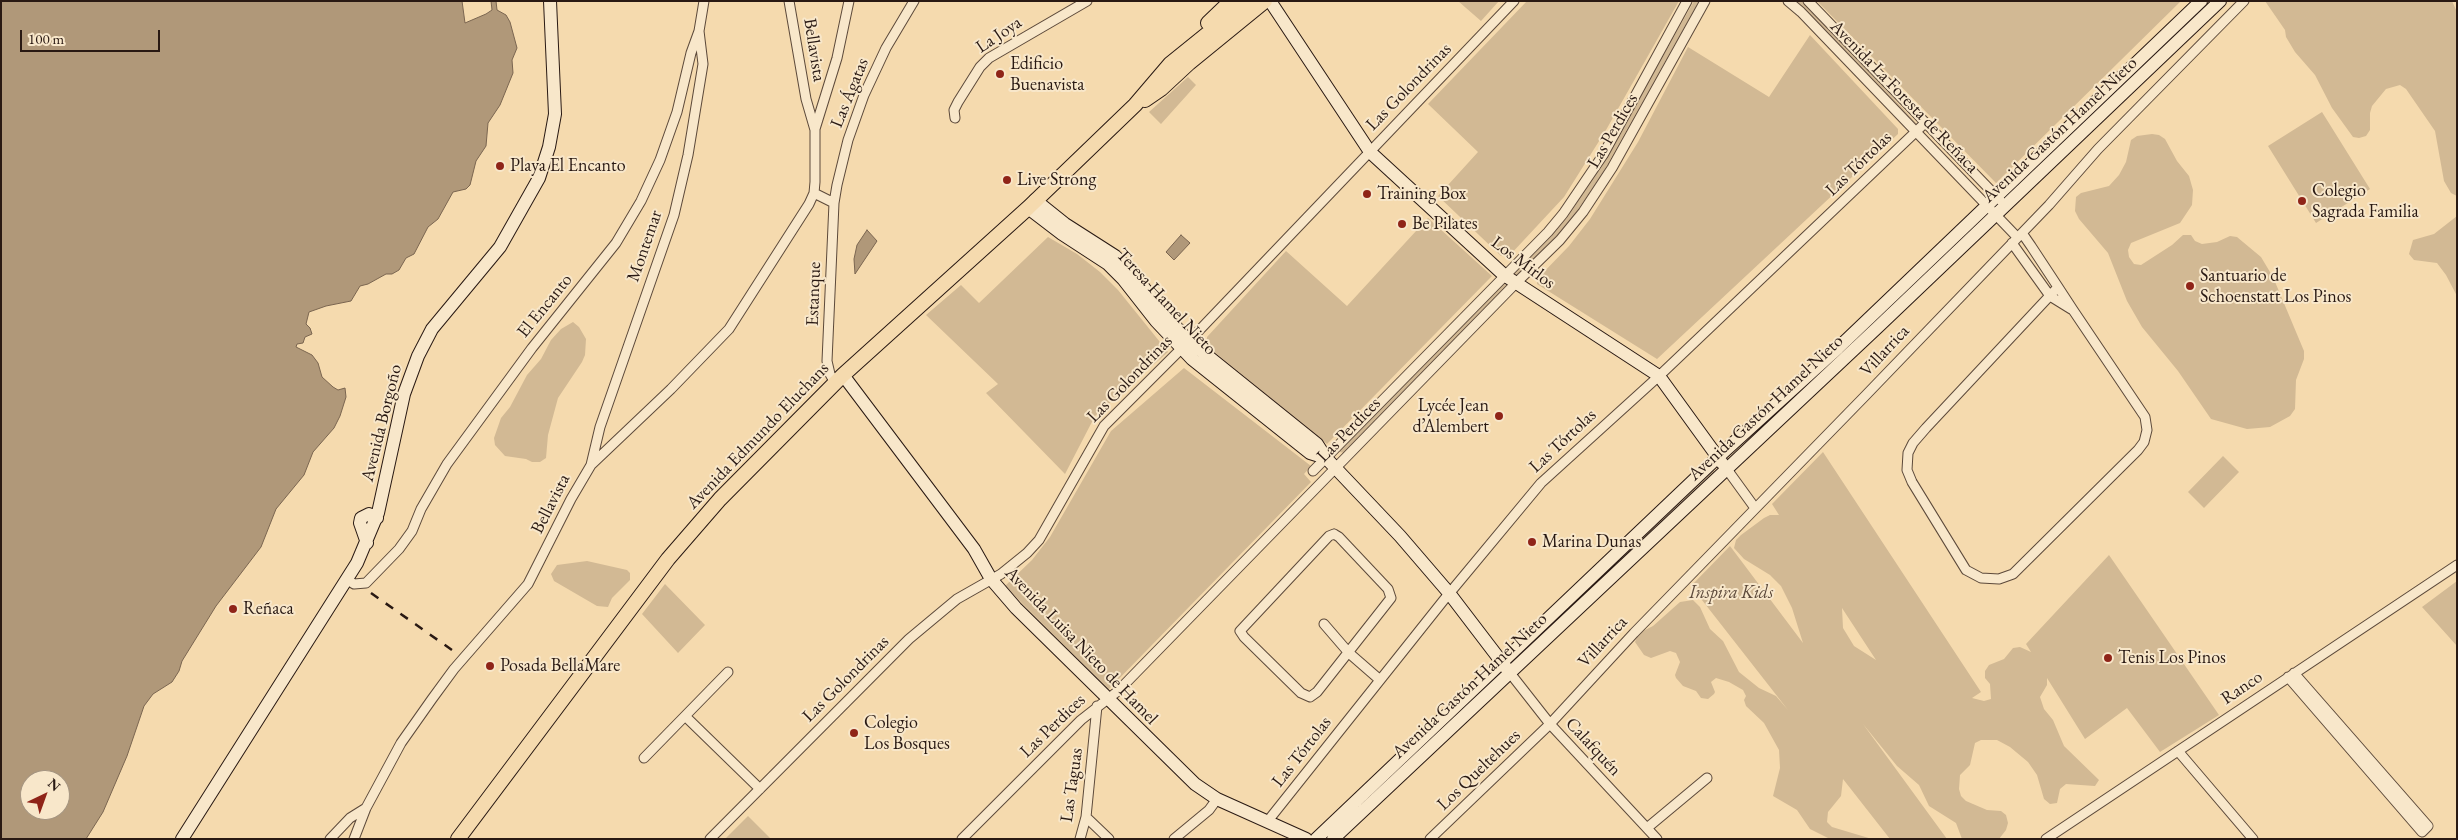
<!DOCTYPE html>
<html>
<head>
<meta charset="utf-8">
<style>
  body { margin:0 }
  #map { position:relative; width:2458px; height:840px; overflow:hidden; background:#f5daae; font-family:"EB Garamond",serif }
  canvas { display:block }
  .frame { position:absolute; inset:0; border:2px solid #291913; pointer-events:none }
  .north { position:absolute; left:20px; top:770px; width:50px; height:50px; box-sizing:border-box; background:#f8e7ca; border:1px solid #a59581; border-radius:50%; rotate:42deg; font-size:14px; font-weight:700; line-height:20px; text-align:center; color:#291913 }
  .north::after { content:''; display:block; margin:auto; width:18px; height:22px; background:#8f2418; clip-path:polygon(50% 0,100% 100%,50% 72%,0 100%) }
  .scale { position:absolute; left:20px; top:30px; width:140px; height:22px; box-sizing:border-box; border:2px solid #291913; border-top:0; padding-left:6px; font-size:15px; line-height:18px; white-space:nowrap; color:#291913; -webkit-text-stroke:4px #f8e7ca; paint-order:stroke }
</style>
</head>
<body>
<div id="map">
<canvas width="2458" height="840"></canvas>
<div class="frame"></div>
<div class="north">N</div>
<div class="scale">100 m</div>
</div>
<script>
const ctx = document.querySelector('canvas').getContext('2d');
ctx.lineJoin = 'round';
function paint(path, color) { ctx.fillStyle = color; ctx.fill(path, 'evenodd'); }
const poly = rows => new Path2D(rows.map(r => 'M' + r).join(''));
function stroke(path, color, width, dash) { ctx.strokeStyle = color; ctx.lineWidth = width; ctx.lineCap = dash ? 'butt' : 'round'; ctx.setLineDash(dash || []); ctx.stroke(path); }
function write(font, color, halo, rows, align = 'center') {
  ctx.font = font + ' "EB Garamond",serif'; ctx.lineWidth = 4; ctx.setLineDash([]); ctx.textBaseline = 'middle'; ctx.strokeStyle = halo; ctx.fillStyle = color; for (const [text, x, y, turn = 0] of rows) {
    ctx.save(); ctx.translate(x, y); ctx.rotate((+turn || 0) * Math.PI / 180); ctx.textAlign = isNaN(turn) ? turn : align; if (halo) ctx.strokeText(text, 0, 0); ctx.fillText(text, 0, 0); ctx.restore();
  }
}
paint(poly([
  [1458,1,1499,1,1481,21],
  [1527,1,1679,1,1606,130,1564,197,1510,255,1501,256,1438,196,1478,152,1428,104],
  [1694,1,1699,1,1602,174,1571,220,1552,243,1516,276,1514,272,1548,239,1567,218,1598,171],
  [1795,1,1801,1,1819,17,1917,124,1915,125],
  [1817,1,2181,1,1996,183],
  [2265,1,2452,1,2457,12,2457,196,2451,193,2444,181,2435,131,2406,89,2400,85,2386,89,2372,106,2370,113,2370,130,2366,136,2359,138,2353,137,2332,108,2315,75,2295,52,2286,37,2285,30],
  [1810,35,1898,129,1898,134,1657,359,1537,284,1537,279,1569,246,1590,219,1638,142,1688,47,1769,97],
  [1188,77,1196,85,1161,124,1149,112],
  [2322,112,2370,189,2316,223,2268,146],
  [2152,134,2159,135,2165,139,2177,161,2189,176,2193,190,2192,205,2180,223,2131,243,2128,250,2129,257,2134,264,2141,265,2172,245,2183,235,2191,235,2195,241,2202,244,2217,242,2230,236,2237,237,2261,257,2273,277,2304,351,2304,359,2296,380,2295,409,2290,416,2270,427,2247,429,2211,419,2178,371,2142,327,2127,301,2108,253,2079,219,2075,211,2076,197,2081,193,2109,186,2119,175,2126,162,2131,140,2137,136],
  [2457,216,2457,296,2446,275,2437,263,2414,260,2409,254,2413,240,2434,234],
  [1428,218,1492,276,1327,444,1207,346,1207,337,1286,251,1347,306],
  [1048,237,1077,254,1100,272,1118,290,1168,352,1095,416,1065,474,986,393,998,384,926,315,961,285,979,303],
  [1503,284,1506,284,1506,287,1344,453,1340,452,1340,449],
  [573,322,579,327,586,339,585,355,582,362,558,398,548,435,546,458,540,462,532,462,526,459,505,456,495,445,494,438,501,418,510,407,527,375,541,359,551,340,561,329],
  [1184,368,1311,466,1304,474,1311,482,1108,690,1005,586,1032,560,1050,537,1111,431],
  [1823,452,1981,692,1972,698,1984,701,1991,699,1990,684,1985,678,1985,671,1989,665,2004,659,2013,648,2020,647,2031,652,2026,644,2109,555,2219,715,2160,752,2127,708,2085,739,2047,678,2047,685,2040,697,2044,709,2053,720,2064,746,2099,780,2095,786,2066,784,2060,789,2057,803,2050,804,2044,799,2037,775,2028,762,2010,747,1997,740,1981,740,1975,743,1970,765,1960,775,1959,789,1961,796,1966,801,1987,810,2001,811,2006,815,2008,823,2006,830,1999,839,1962,839,1956,823,1929,806,1919,785,1897,766,1863,724,1947,839,1890,839,1843,779,1841,796,1828,812,1827,822,1832,827,1872,839,1830,839,1810,829,1797,810,1773,796,1780,768,1779,750,1764,723,1746,706,1744,700,1746,696,1743,690,1729,682,1716,678,1711,682,1715,692,1714,694,1708,699,1701,698,1696,691,1683,686,1676,678,1675,675,1680,662,1676,653,1670,651,1651,658,1644,655,1635,642,1639,633,1653,626,1680,602,1693,600,1700,607,1710,629,1723,641,1739,672,1759,688,1776,696,1788,710,1691,586,1730,546,1803,643,1792,608,1781,586,1770,575,1744,559,1734,548,1736,540,1741,535,1764,518,1770,515,1779,515,1772,504],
  [1842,608,1876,660,1854,646,1843,628],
  [2223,456,2239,472,2204,508,2188,492],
  [1713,469,1715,473,1519,657,1514,657],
  [587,561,627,570,630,573,630,580,612,598,608,607,597,606,554,581,551,574,557,565],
  [2457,581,2457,646,2422,607],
  [665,584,705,625,678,653,642,614],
  [748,816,771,839,725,839]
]), '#d2b994');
const water = poly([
  [1,1,462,1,465,23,486,14,492,10,491,1,496,1,497,10,506,15,510,22,517,48,512,60,513,73,500,105,488,123,486,146,476,161,470,185,466,189,453,192,438,219,428,227,414,254,406,258,399,270,392,274,386,274,368,284,360,286,351,301,326,306,309,312,306,324,310,328,312,334,305,337,303,343,297,344,296,347,312,355,318,363,322,377,333,387,338,390,345,388,346,397,340,416,334,428,313,452,304,475,276,509,261,547,216,606,182,661,179,671,172,682,153,694,144,706,127,756,103,812,86,839,1,839,1,1],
  [30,780,60,780,60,810,30,810,30,780],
  [867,230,877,241,855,274,854,259,857,245,867,230],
  [1181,235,1190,243,1174,260,1166,252,1181,235]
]);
paint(water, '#b09879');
stroke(water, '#7a6550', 1);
const street = poly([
  [1788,1,1801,12,2017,237],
  [1808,1,2000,200],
  [955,118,954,110,958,102,980,67,989,58,1087,1],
  [815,129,837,58,849,1],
  [814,193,834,203],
  [2022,233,2031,246,2058,287,2073,310,2145,417,2147,430,2144,442,2138,450,2013,574,1999,579,1981,578,1966,570,1912,482,1907,470,1908,453,1913,443,1926,428,2058,287],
  [2012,243,2050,296,2071,309],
  [835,383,830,374,827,361,834,203,837,185,848,140,864,95,886,48,914,1],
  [591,465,600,427,674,215,688,155,703,64,699,31],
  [1726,468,1755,508],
  [1313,471,1548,232,1563,214,1603,155,1687,1],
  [1334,534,1339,537,1388,589,1391,598,1317,692,1310,697,1301,693,1244,637,1240,631,1329,536,1334,534],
  [346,579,354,584,366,583,399,549,412,531,421,509,447,464,532,348,616,243,641,201,660,160,677,112,691,53,699,31,704,1],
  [1324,624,1349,653,1380,680],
  [1510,673,1550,724,1657,839],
  [2288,677,2422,832,2428,826,2294,673],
  [685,716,760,789],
  [2178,751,2253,839],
  [644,758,728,672],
  [1086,817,1109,839],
  [1267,822,1443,601,1541,483,1659,376,1925,123],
  [1647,828,1707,778],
  [330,839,350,818,366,808,401,743,432,699,454,669,528,584,571,499,591,465,671,389,729,329,809,204,814,193,815,182,815,130,806,99,789,1],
  [354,839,366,808],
  [710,839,909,639,957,599,1001,574,1027,553,1039,540,1104,426,1189,341,1514,1],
  [962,839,1081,720,1118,691,1516,283,1560,240,1583,212,1612,168,1705,1],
  [1080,839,1086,817,1097,706],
  [1174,839,1209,810,1217,799],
  [1430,839,1550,724,1634,633,1866,395,2049,205,2098,149,2244,1],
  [2046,839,2457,565]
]);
const secondary = poly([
  [1270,1,1370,152,1504,275,1659,376,1722,463],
  [1035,200,1065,224,1115,256,1131,271,1164,314,1189,341,1317,444,1326,458,1400,536,1449,593,1507,669],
  [1028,208,1062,234,1108,264,1123,279,1156,321,1192,359,1310,453,1326,458],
  [843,375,974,549,991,579,1016,608,1195,784,1217,799,1306,839],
  [367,543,360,523,361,518,369,514,377,518],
  [182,839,357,563,378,513,404,394,418,356,432,329,500,247,539,178,549,147,555,114,550,1],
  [1316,839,1718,457,1838,348,2201,1],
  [1333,839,1879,326,2220,1]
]);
const primary = poly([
  [1208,23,1231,1],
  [1145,100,1161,89,1189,63,1265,1],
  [458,839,668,559,720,499,843,375,1028,208,1135,105,1170,64,1248,1]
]);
stroke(street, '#5c493a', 11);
stroke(secondary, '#291913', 14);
stroke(primary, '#291913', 16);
stroke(street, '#f8e7ca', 9);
stroke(secondary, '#f8e7ca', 12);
stroke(primary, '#f5daae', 14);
stroke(poly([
  [371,593,452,650]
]), '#291913', 2.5, [9, 9]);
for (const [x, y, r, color] of [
  [1000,74,5,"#8f2418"],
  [500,166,5,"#8f2418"],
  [1007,180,5,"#8f2418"],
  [1367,194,5,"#8f2418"],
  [2302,201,5,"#8f2418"],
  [1402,224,5,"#8f2418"],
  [2190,286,5,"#8f2418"],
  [1499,416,5,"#8f2418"],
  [1532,542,5,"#8f2418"],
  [233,609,5,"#8f2418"],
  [2108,658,5,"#8f2418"],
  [490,666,5,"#8f2418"],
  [854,733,5,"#8f2418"]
]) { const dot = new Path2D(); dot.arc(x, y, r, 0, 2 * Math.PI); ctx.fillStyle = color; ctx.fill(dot); stroke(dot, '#f8e7ca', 2); }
write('18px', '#291913', '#f8e7ca', [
  ["La Joya",999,35,-34],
  ["Bellavista",814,50,81],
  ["Las Golondrinas",1409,87,-46],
  ["Las Ágatas",850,93,-68],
  ["Avenida La Foresta de Reñaca",1904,97,46],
  ["Avenida Gastón Hamel Nieto",2060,130,-43],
  ["Las Perdices",1613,131,-60],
  ["Las Tórtolas",1859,164,-44],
  ["Montemar",645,246,-71],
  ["Los Mirlos",1523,263,37],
  ["Estanque",814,294,-88],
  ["Teresa Hamel Nieto",1166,302,47],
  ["El Encanto",545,306,-51],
  ["Villarrica",1885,351,-47],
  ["Las Golondrinas",1130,379,-46],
  ["Avenida Gastón Hamel Nieto",1766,408,-43],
  ["Avenida Borgoño",382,423,-76],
  ["Las Perdices",1349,430,-46],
  ["Avenida Edmundo Eluchans",758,436,-46],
  ["Las Tórtolas",1563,441,-43],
  ["Bellavista",551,504,-63],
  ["Villarrica",1603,642,-47],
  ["Avenida Luisa Nieto de Hamel",1081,646,46],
  ["Las Golondrinas",846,679,-45],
  ["Avenida Gastón Hamel Nieto",1470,686,-43],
  ["Ranco",2242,688,-34],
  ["Las Perdices",1053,726,-44],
  ["Calafquén",1593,747,47],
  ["Las Tórtolas",1302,752,-52],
  ["Los Queltehues",1479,770,-44],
  ["Las Taguas",1072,785,-82]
]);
write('18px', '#291913', '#f8e7ca', [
  ["Edificio",1010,64],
  ["Buenavista",1010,85],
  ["Playa El Encanto",510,166],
  ["Live Strong",1017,180],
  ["Colegio",2312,191],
  ["Sagrada Familia",2312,212],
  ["Training Box",1377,194],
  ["Be Pilates",1412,224],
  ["Santuario de",2200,276],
  ["Schoenstatt Los Pinos",2200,297],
  ["Lycée Jean",1489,406,"right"],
  ["d’Alembert",1489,427,"right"],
  ["Marina Dunas",1542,542],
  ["Reñaca",243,609],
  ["Tenis Los Pinos",2118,658],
  ["Posada BellaMare",500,666],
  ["Colegio",864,723],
  ["Los Bosques",864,744]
], 'left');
write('italic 18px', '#5c493a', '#f8e7ca', [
  ["Inspira Kids",1731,593]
]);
</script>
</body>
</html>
